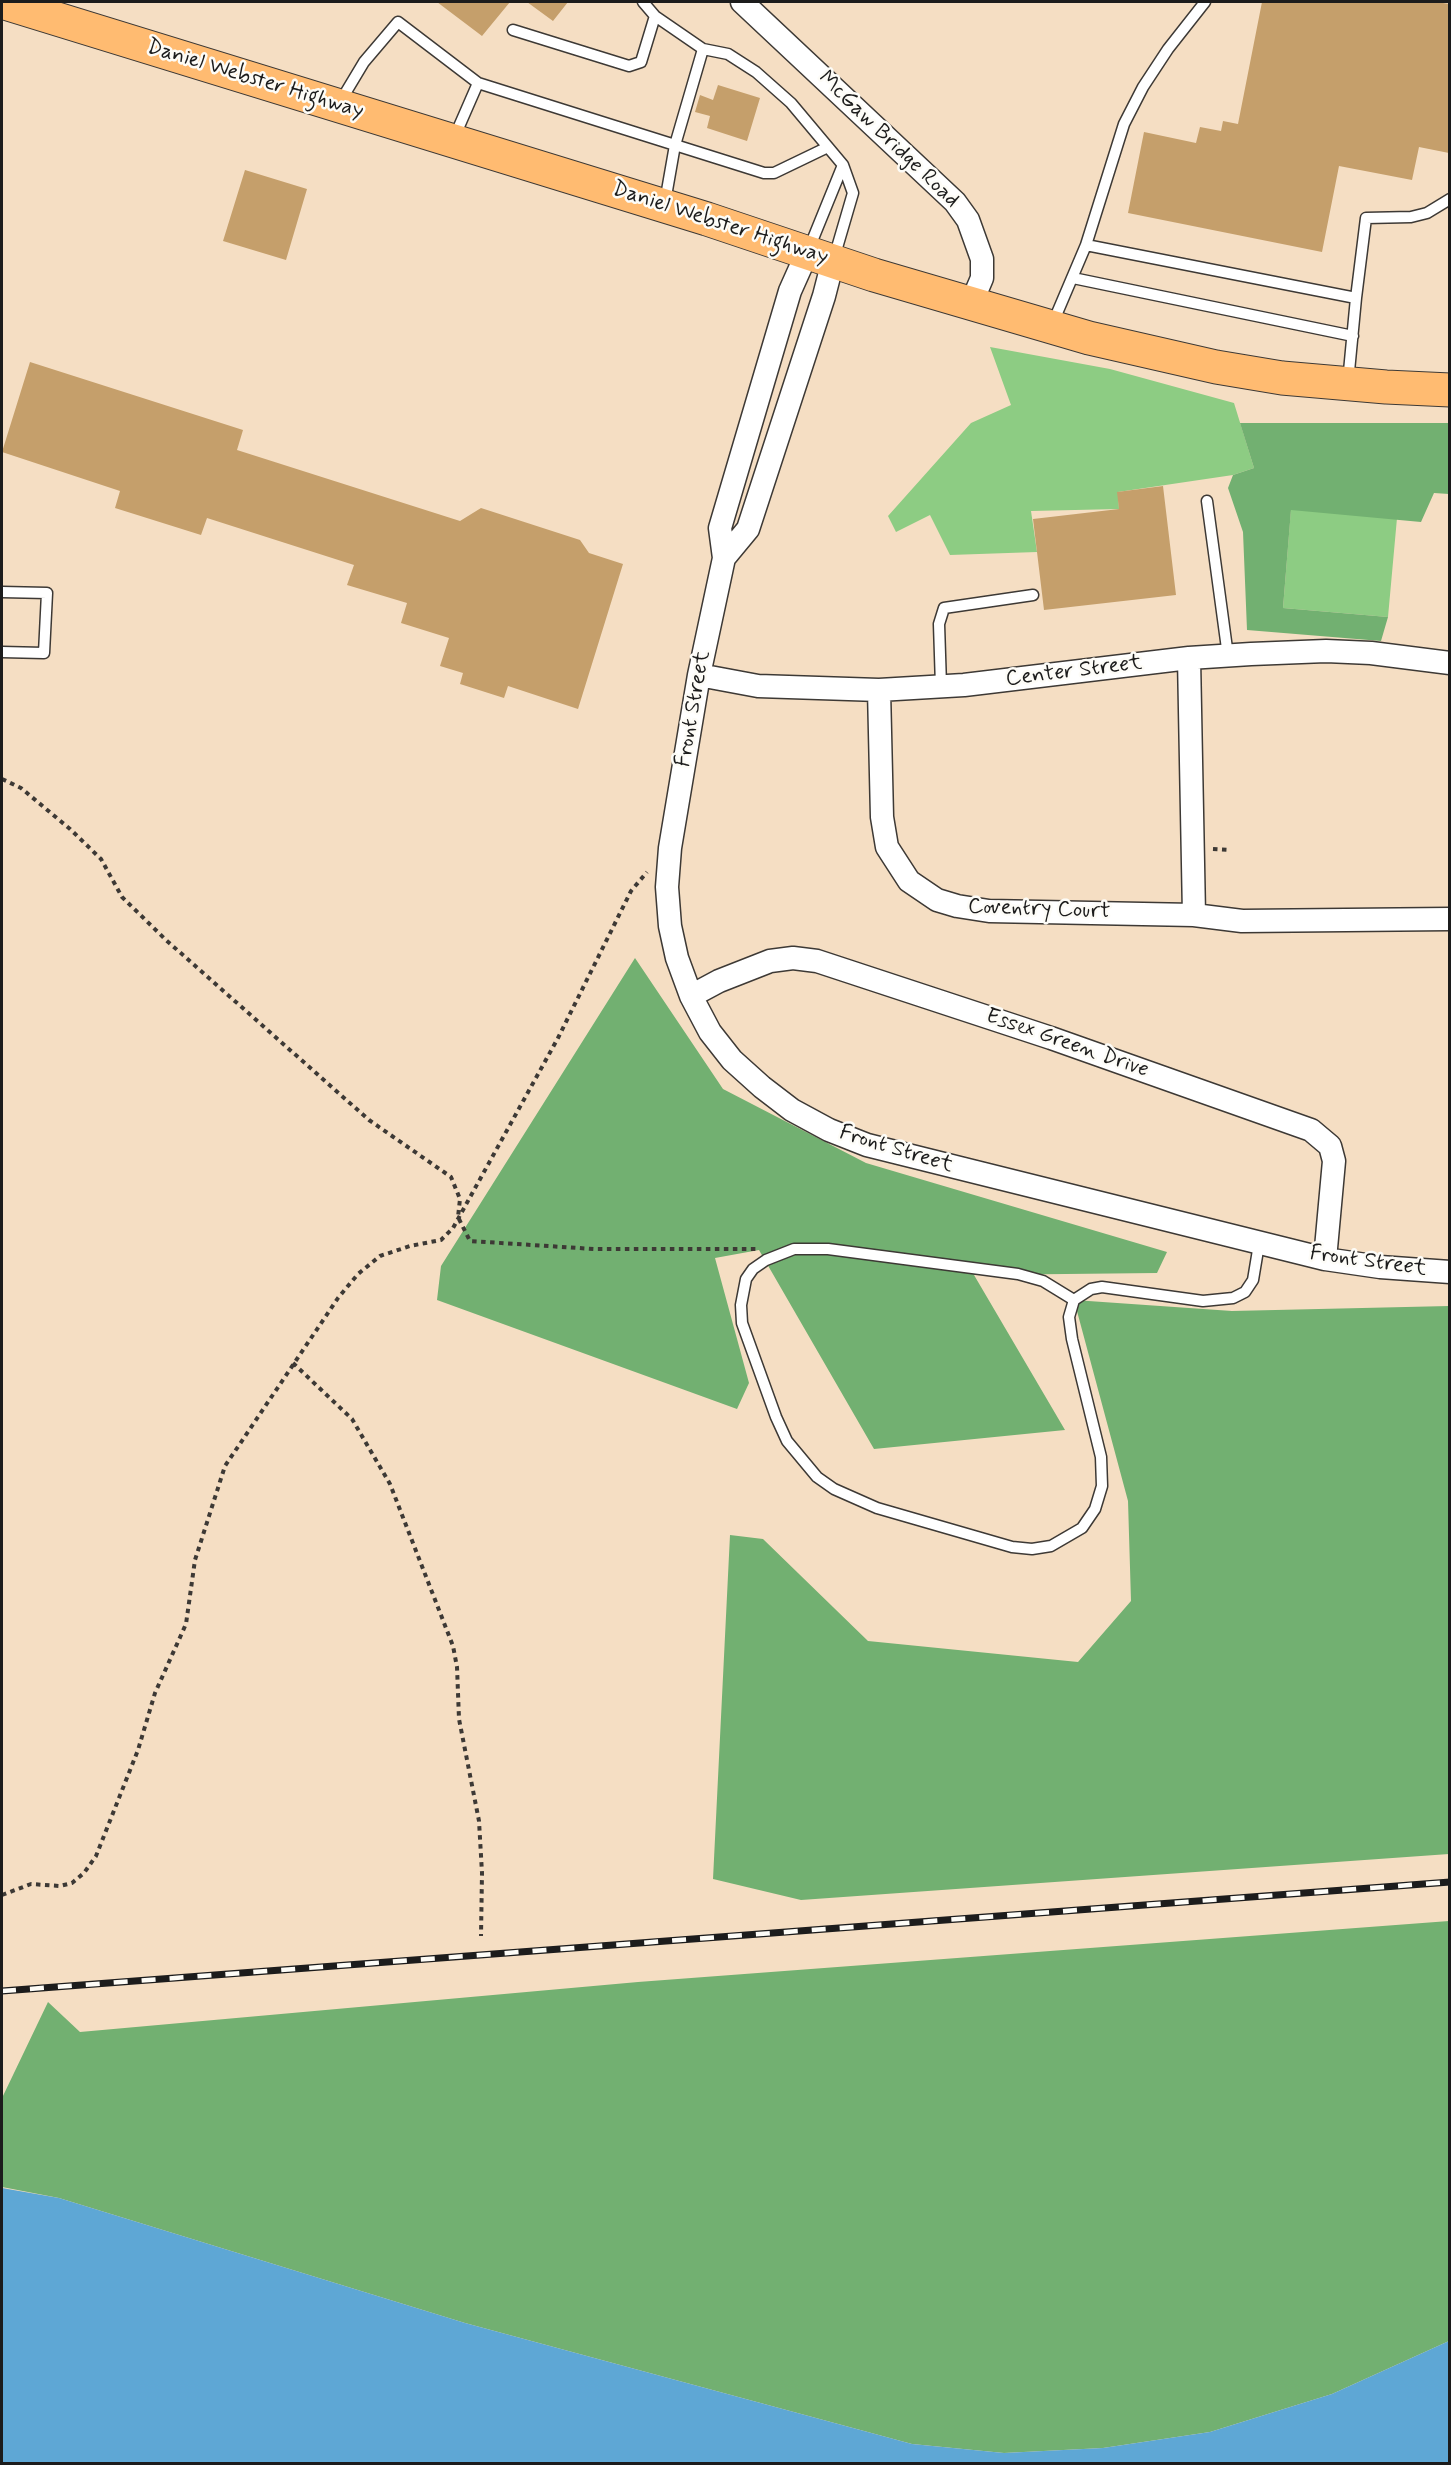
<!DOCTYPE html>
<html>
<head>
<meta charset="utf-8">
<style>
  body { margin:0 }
  #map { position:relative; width:1451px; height:2465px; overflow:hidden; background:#f5dec3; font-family:Mynerve,sans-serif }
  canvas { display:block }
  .frame { position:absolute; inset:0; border:3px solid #1c1c1c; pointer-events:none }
</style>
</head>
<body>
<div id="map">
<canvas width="1451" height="2465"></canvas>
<div class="frame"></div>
</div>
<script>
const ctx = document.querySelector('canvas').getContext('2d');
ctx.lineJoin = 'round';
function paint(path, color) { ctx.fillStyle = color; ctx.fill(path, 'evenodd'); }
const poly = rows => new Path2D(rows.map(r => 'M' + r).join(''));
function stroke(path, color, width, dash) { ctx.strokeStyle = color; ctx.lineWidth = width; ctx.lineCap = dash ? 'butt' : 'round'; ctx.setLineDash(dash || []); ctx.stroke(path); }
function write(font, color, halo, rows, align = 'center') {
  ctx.font = font + ' Mynerve,sans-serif'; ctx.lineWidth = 5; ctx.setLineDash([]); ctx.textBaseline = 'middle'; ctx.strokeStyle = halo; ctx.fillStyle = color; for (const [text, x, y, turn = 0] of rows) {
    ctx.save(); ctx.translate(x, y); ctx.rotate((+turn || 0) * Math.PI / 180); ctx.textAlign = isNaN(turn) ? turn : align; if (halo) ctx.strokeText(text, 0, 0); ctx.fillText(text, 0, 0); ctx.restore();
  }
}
paint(poly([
  [990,347,1110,369,1234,403,1254,468,1233,475,1118,492,1119,509,1031,511,1037,552,950,555,930,515,896,532,888,516,971,423,1011,405],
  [1291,509,1397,518,1388,617,1283,608]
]), '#8dcc83');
paint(poly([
  [1240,423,1449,423,1449,494,1434,493,1421,522,1291,510,1283,608,1388,617,1381,641,1247,630,1243,532,1228,488,1233,475,1254,468],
  [635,958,723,1089,866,1163,1167,1252,1157,1273,974,1275,1065,1430,874,1449,759,1250,715,1258,749,1383,737,1409,437,1300,441,1266],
  [1074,1300,1232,1311,1449,1306,1449,1854,801,1900,713,1879,730,1535,763,1539,868,1641,1078,1662,1131,1601,1128,1501],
  [1449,1921,1449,2341,1332,2394,1210,2432,1103,2448,1004,2453,912,2444,465,2323,59,2198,2,2187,2,2098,48,2002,80,2032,638,1982]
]), '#72b071');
paint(poly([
  [2,2188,59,2198,465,2323,912,2444,1004,2453,1103,2448,1210,2432,1332,2394,1449,2341,1449,2463,2,2463]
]), '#5ea7d5');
paint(poly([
  [437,2,510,2,482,36],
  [527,2,568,2,553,21],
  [1262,2,1437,2,1449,4,1449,153,1419,147,1412,180,1339,166,1322,252,1128,213,1144,132,1196,143,1200,127,1221,131,1223,121,1238,124],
  [718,85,760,98,747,141,707,128,710,116,695,112,700,95,713,100],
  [245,170,307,189,286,260,223,241],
  [30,362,243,430,237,450,460,521,481,508,580,540,589,553,623,564,578,709,508,686,504,698,460,684,463,673,440,666,449,638,401,623,407,603,347,585,354,565,207,518,201,535,115,508,120,491,2,452],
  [1163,486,1176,595,1044,610,1033,519,1119,509,1117,492]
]), '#c59f6b');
const service = poly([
  [643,2,655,16,703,49,675,145,665,202],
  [513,30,629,66,641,62,655,16],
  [703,49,728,54,756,72,791,103,843,165,853,193,834,258],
  [478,83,764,173,774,173,828,147],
  [340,102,364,62,398,22,478,83,454,138],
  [1086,245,1124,124,1143,87,1168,49,1205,2],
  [808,251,843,165],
  [1073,278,1353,336],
  [1356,298,1366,218,1411,217,1427,213,1450,199],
  [1052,325,1086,245,1356,298,1348,382],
  [1207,501,1228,656],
  [2,592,47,593,44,653,2,652],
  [941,686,939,624,944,608,1033,595],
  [1074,1300,1043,1281,1018,1274,828,1249,794,1249,766,1260,753,1269,746,1279,741,1305,742,1323,776,1417,787,1441,817,1477,834,1489,877,1508,1012,1547,1032,1549,1051,1546,1082,1528,1095,1509,1102,1486,1101,1457,1072,1339,1069,1317,1074,1300,1091,1289,1102,1287,1203,1301,1233,1298,1245,1292,1253,1280,1259,1244]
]);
const minor = poly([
  [742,2,955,202,968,220,982,259,982,278,971,304],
  [807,253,790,291,720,528,724,558,699,675,670,848,667,887,670,926,677,958,691,996,710,1032,732,1060,762,1087,792,1110,829,1130,867,1145,1325,1259,1380,1267,1450,1272],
  [724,558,748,529,824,296,833,261],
  [1189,658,1194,915],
  [699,675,758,686,879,690,964,685,1189,658,1251,654,1326,651,1371,653,1450,663],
  [879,690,882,817,887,847,909,881,937,900,957,906,989,911,1194,915,1242,921,1450,919],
  [691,996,719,981,770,961,793,958,817,961,1051,1038,1311,1130,1330,1146,1334,1161,1325,1259]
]);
const primary = poly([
  [2,2,707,219,874,275,1089,338,1216,367,1282,378,1386,387,1450,390]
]);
stroke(service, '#3d3935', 13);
stroke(minor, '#3d3935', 25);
stroke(primary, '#3d3935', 35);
stroke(poly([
  [2,779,21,788,70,829,101,859,122,897,166,940,369,1120,451,1177,460,1199,458,1217,470,1241,594,1249,756,1249],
  [1213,849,1230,850],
  [293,1363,352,1419,390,1484,453,1646,457,1667,459,1719,479,1821,482,1873,481,1936],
  [2,1895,31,1884,60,1886,72,1883,84,1873,96,1856,138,1750,155,1693,186,1624,195,1560,225,1466,338,1298,358,1274,380,1256,410,1246,441,1240,453,1228,558,1038,631,891,647,872]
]), '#3d3935', 4, [4.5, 4.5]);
stroke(service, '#fff', 10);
stroke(minor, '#fff', 22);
stroke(primary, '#ffbb71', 33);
const rail = poly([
  [2,1991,1450,1882]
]);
stroke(rail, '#1c1c1c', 7);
stroke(rail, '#fdfcf7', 4.5, [14]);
write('22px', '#1c1c1c', '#fdfcf7', [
  ["Daniel Webster Highway",255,80,17],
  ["McGaw Bridge Road",888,140,44],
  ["Daniel Webster Highway",720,224,18],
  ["Center Street",1074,672,-7],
  ["Front Street",694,709,-80],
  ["Coventry Court",1039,910,2],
  ["Essex Green Drive",1067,1044,19],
  ["Front Street",896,1150,17],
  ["Front Street",1368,1262,8]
]);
</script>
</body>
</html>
